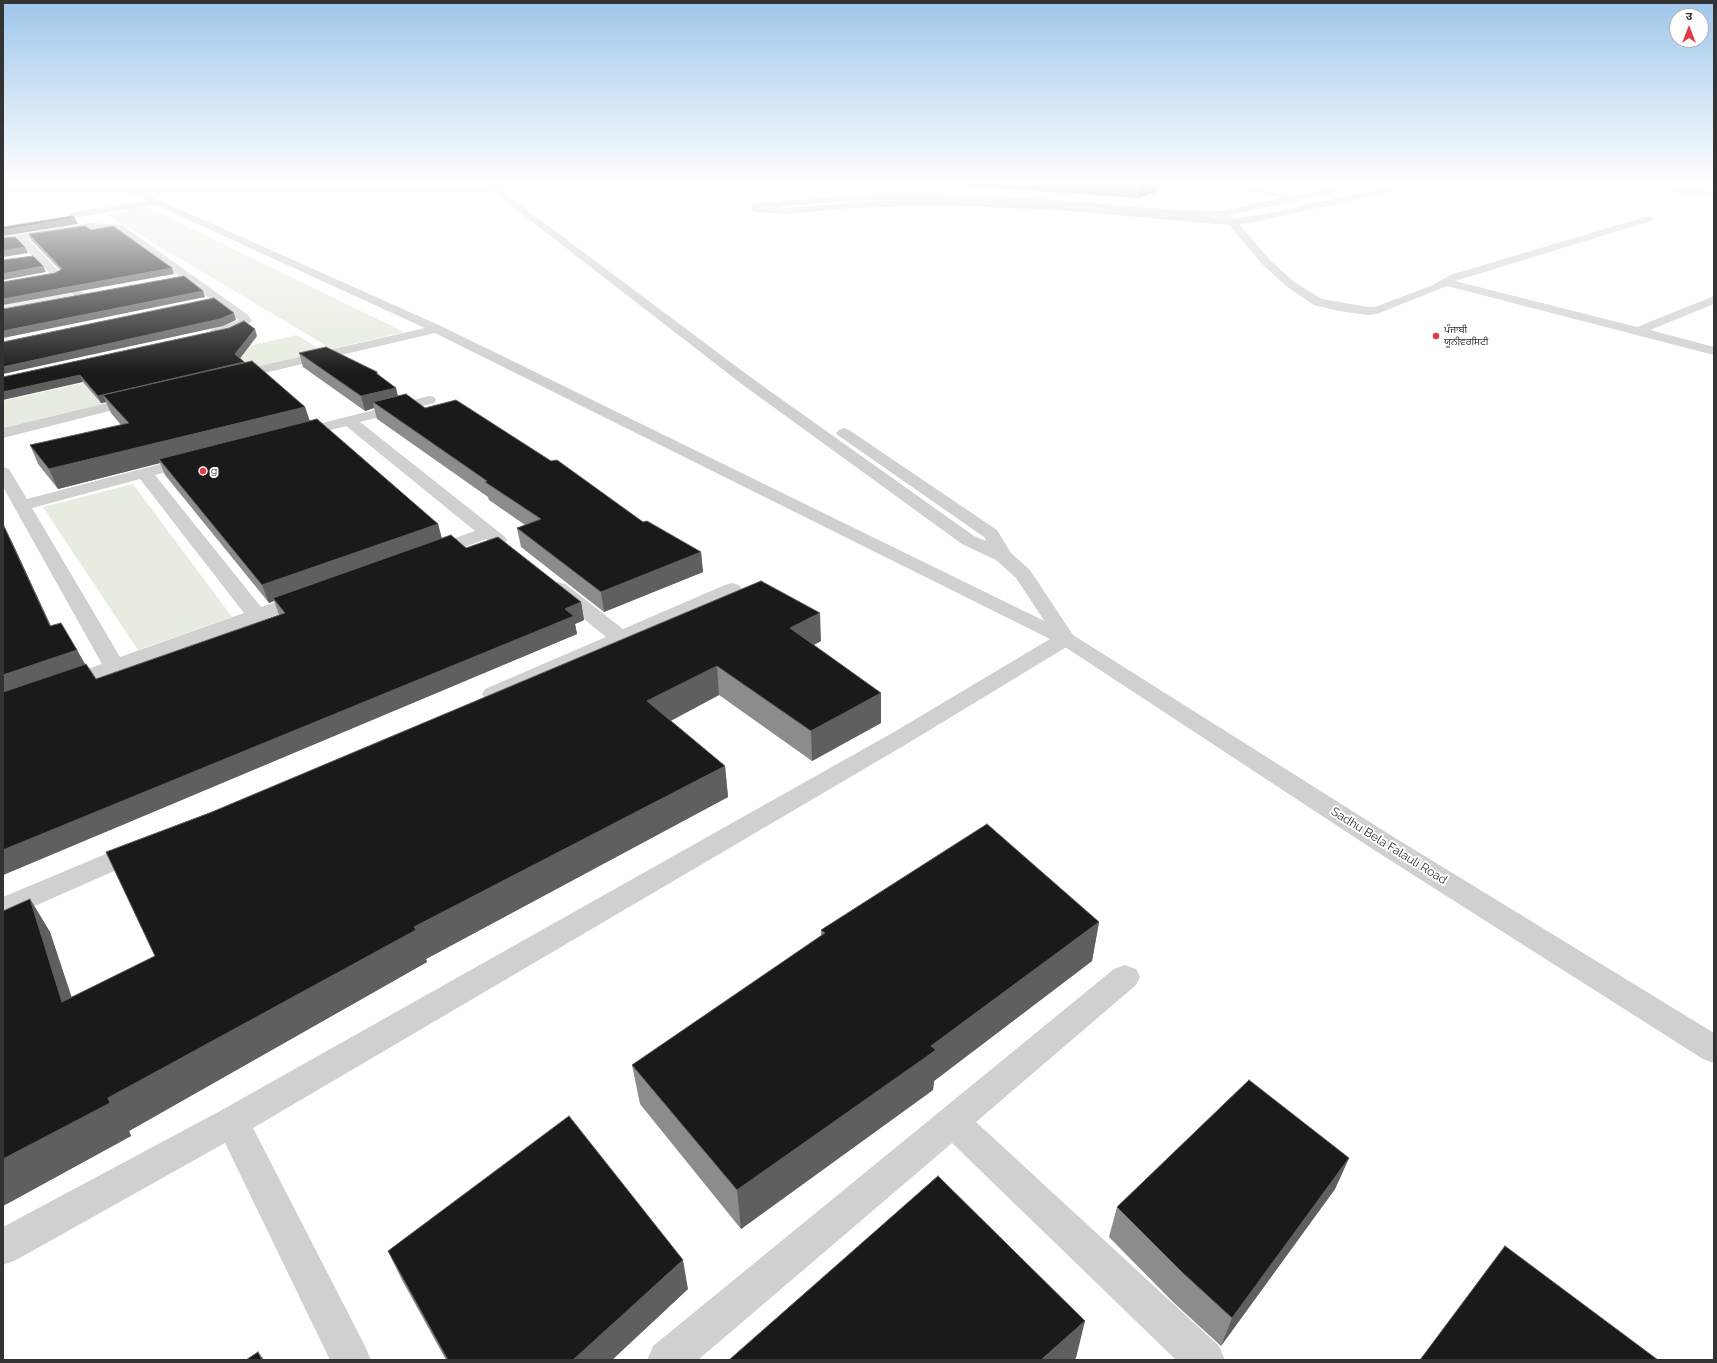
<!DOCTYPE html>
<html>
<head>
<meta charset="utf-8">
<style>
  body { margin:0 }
  #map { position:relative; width:1717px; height:1363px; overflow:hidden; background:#fff; font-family:Raleway,"Noto Sans Devanagari",sans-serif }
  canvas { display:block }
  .frame { position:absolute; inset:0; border:4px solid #333; pointer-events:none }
  .north { position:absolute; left:1669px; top:8px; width:40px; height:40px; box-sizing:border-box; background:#fff; border:1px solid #adadad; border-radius:50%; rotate:0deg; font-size:11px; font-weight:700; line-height:16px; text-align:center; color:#333 }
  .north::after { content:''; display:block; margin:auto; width:14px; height:18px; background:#e63946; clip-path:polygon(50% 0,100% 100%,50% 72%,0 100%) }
</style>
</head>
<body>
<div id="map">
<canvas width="1717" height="1363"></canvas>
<div class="frame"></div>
<div class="north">उ</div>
</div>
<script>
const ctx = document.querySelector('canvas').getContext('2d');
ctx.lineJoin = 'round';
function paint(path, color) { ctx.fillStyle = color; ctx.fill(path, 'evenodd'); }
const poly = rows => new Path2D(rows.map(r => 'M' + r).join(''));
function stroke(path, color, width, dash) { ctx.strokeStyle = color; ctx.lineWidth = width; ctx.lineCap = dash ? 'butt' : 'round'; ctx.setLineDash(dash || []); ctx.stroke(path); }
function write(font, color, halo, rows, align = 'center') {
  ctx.font = font + ' Raleway,"Noto Sans Gurmukhi",sans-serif'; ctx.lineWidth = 4; ctx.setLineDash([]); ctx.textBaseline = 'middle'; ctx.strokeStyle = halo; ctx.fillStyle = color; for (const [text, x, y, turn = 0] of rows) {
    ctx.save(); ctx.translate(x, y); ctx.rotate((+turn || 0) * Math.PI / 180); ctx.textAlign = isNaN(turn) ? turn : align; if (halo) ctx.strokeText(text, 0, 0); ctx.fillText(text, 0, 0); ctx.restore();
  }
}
paint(poly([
  [147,207,404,332,332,349,105,214],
  [52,278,73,296,3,310,3,287],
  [297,335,323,351,3,428,3,401],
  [133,484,232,617,138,650,43,507]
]), '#e6ecdf');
paint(poly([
  [1218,183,1230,183,1291,196,1295,198,1291,200,1222,185,1218,183]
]), '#d0d0d0');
paint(poly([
  [1354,183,1368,183,1364,186,1229,215,1234,219,1260,215,1407,183,1421,183,1417,186,1260,221,1239,224,1270,260,1294,282,1322,299,1368,307,1375,307,1433,285,1450,275,1645,217,1651,217,1653,219,1651,221,1455,281,1637,327,1714,296,1714,304,1650,330,1714,347,1714,355,1447,286,1377,314,1368,315,1339,311,1314,305,1286,286,1262,264,1229,225,1071,211,943,205,855,208,786,214,755,212,750,209,752,205,759,203,856,195,925,194,1033,198,1173,210,1221,211,1354,183],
  [927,200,855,202,786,208,775,207,856,201,927,200],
  [1186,216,1220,217,1221,218,1186,216],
  [1632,183,1651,183,1714,192,1714,198,1636,186,1632,183],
  [511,184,514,185,515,187,514,189,468,193,143,193,441,326,1073,635,1076,639,1073,643,910,742,253,1128,365,1346,371,1360,330,1360,225,1143,16,1260,3,1265,3,1227,220,1111,894,732,1050,639,435,333,234,380,229,379,227,376,229,373,425,328,156,205,73,218,68,215,73,212,147,201,129,193,3,193,3,187,468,187,511,184],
  [91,223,122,225,248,315,252,321,243,328,216,336,212,335,210,332,212,329,239,320,117,230,91,229,28,239,61,273,86,295,88,297,86,299,78,299,55,279,3,288,3,282,49,273,18,241,3,243,3,237,91,223],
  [136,396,141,397,143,400,141,403,3,438,3,428,136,396],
  [429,396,434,397,436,400,434,403,360,422,504,536,507,540,504,544,498,545,492,544,486,539,438,557,431,559,424,557,422,553,424,549,475,531,346,426,296,439,291,437,288,434,291,431,429,396],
  [191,456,197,458,199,461,197,464,155,475,261,607,305,592,312,594,315,598,312,602,123,672,74,689,66,691,58,689,55,684,58,679,102,664,3,487,3,467,9,469,27,499,191,456],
  [140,479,244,613,120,657,32,508,140,479],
  [558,582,565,584,623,629,725,585,732,583,739,585,742,589,739,593,501,699,493,701,485,699,482,694,485,689,606,637,551,592,548,588,551,584,558,582],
  [137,841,146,843,150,850,146,857,3,920,3,897,137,841],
  [1125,965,1136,969,1140,977,1136,985,976,1122,1219,1346,1225,1360,1176,1360,952,1143,698,1360,647,1360,653,1346,1114,969,1125,965]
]), '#d0d0d0');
paint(poly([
  [482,183,491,183,753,379,974,536,986,541,984,537,839,436,836,433,839,430,844,428,849,430,997,530,1011,553,1030,570,1073,635,1392,836,1714,1033,1714,1063,1703,1059,1374,850,1059,643,1016,578,996,560,962,544,743,385,482,183]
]), '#d0d0d0');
paint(poly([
  [920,183,1161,183,1159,191,1138,198],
  [91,230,174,274,55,273,60,270,31,240,29,234],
  [257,336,240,358,245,362,305,407,310,421,438,524,442,538,466,548,581,602,584,620,575,624,577,634,3,875,12,542,51,626,77,650,85,664,96,679,279,615,274,601,269,603,165,475,160,463,58,489,38,464,30,445,121,425,111,413,106,402,101,403,83,382,3,377],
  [299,353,378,374,396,388,398,396,425,408,643,522,701,552,703,572,604,612,521,547,517,528,525,525,489,500,488,497,377,419,374,408,365,411,303,367],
  [761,581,821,641,814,645,881,723,812,761,719,695,671,721,725,766,728,797,426,959,427,962,129,1131,131,1136,3,1206,30,899,50,932,71,997,155,956,212,812],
  [1099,922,1092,961,934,1081,933,1090,741,1229,640,1104,632,1065,821,936,821,930],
  [1349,1158,1335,1189,1221,1346,1173,1302,1109,1237,1117,1207],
  [388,1251,688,1289,612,1360,446,1360,402,1280]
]), '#8c8c8c');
paint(poly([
  [1140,183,1161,183,1159,191,1138,198],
  [75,218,78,224,3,236,3,230],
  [25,247,28,253,3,257,3,251],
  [43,266,46,272,3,280,3,274],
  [172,268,174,274,3,305,3,299],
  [203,291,205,297,3,338,3,331],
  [234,313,236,320,223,326,3,374,3,367],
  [255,329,257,336,238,361,235,354],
  [244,362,247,369,103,395,106,402,101,403,98,396],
  [80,375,83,382,3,400,3,392],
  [396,388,399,402,373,402,374,408,365,411,361,396],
  [305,407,311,425,159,459,160,463,58,489,49,469],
  [438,524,442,540,273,598,274,601,269,603,262,585],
  [4,526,12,542,59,644,50,626],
  [701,552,703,572,604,612,601,592],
  [581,602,584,620,575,624,577,634,3,875,3,850],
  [820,613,821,641,791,657,790,628],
  [77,650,87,668,3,697,3,675],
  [717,666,719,695,651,731,647,701],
  [881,693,881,723,812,761,811,731],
  [725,766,728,797,426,959,427,962,129,1131,131,1136,3,1206,3,1159,108,1098,414,927],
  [30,899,50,932,84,1034,62,1002],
  [1099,922,1092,961,934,1081,933,1090,741,1229,737,1190],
  [1349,1158,1335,1189,1221,1346,1232,1318],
  [683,1260,688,1289,612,1360,573,1360],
  [1085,1321,1076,1358,1074,1360,1041,1360],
  [258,1352,264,1360,262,1360]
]), '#5f5f5f');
const building = poly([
  [72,216,75,218,3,230,3,227,72,216],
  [85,226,91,230,113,226,172,268,3,299,3,282,55,273,62,269,29,234,85,226],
  [15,237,25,247,3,251,3,238,15,237],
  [33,256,43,266,3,274,3,260,33,256],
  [184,276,203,291,3,331,3,309,184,276],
  [214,298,234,313,220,319,3,367,3,342,214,298],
  [244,321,255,329,235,354,244,362,98,396,80,375,3,392,3,377,229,328,244,321],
  [326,347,377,372,377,374,396,388,361,396,299,353,326,347],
  [252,361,305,407,49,469,30,445,129,423,103,395,252,361],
  [406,394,425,408,456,400,551,461,557,460,643,522,647,521,701,552,601,592,517,528,541,519,485,482,487,481,373,402,406,394],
  [317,419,438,524,262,585,159,459,317,419],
  [3,524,50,626,61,623,77,650,3,675,3,524],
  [451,535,466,548,498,537,581,602,565,609,574,616,3,850,3,692,86,664,96,679,285,613,273,598,451,535],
  [761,581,820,613,790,628,881,693,811,731,717,666,647,701,725,766,414,927,416,930,108,1098,110,1103,3,1159,3,911,30,899,62,1002,155,956,106,852,212,812,761,581],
  [987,824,1099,922,931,1046,936,1050,737,1190,632,1065,825,933,821,930,987,824],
  [1249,1080,1349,1158,1232,1318,1183,1273,1117,1207,1249,1080],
  [569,1116,683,1260,573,1360,448,1360,388,1251,569,1116],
  [938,1176,1085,1321,1041,1360,729,1360,938,1176],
  [1505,1246,1658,1360,1420,1360,1505,1246],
  [258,1352,262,1360,246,1360,258,1352]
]);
paint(building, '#1a1a1a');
stroke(building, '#5f5f5f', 1);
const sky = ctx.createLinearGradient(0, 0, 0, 373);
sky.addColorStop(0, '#9ec6ea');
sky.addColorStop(0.49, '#fff');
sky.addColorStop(1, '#ffffff00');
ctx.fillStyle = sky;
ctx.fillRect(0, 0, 1717, 373);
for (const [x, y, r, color] of [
  [1436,336,4,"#e63946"],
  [203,471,4,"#e63946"]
]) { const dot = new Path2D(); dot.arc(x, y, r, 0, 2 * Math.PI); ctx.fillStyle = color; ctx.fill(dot); stroke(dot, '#fff', 1.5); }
write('10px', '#333', '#fff', [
  ["ਪੰਜਾਬੀ",1444,330],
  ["ਯੂਨੀਵਰਸਿਟੀ",1444,342],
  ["g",211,471]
], 'left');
write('12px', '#333', '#fff', [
  ["Sadhu Bela Falauli Road",1389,846,32]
]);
</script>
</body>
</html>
